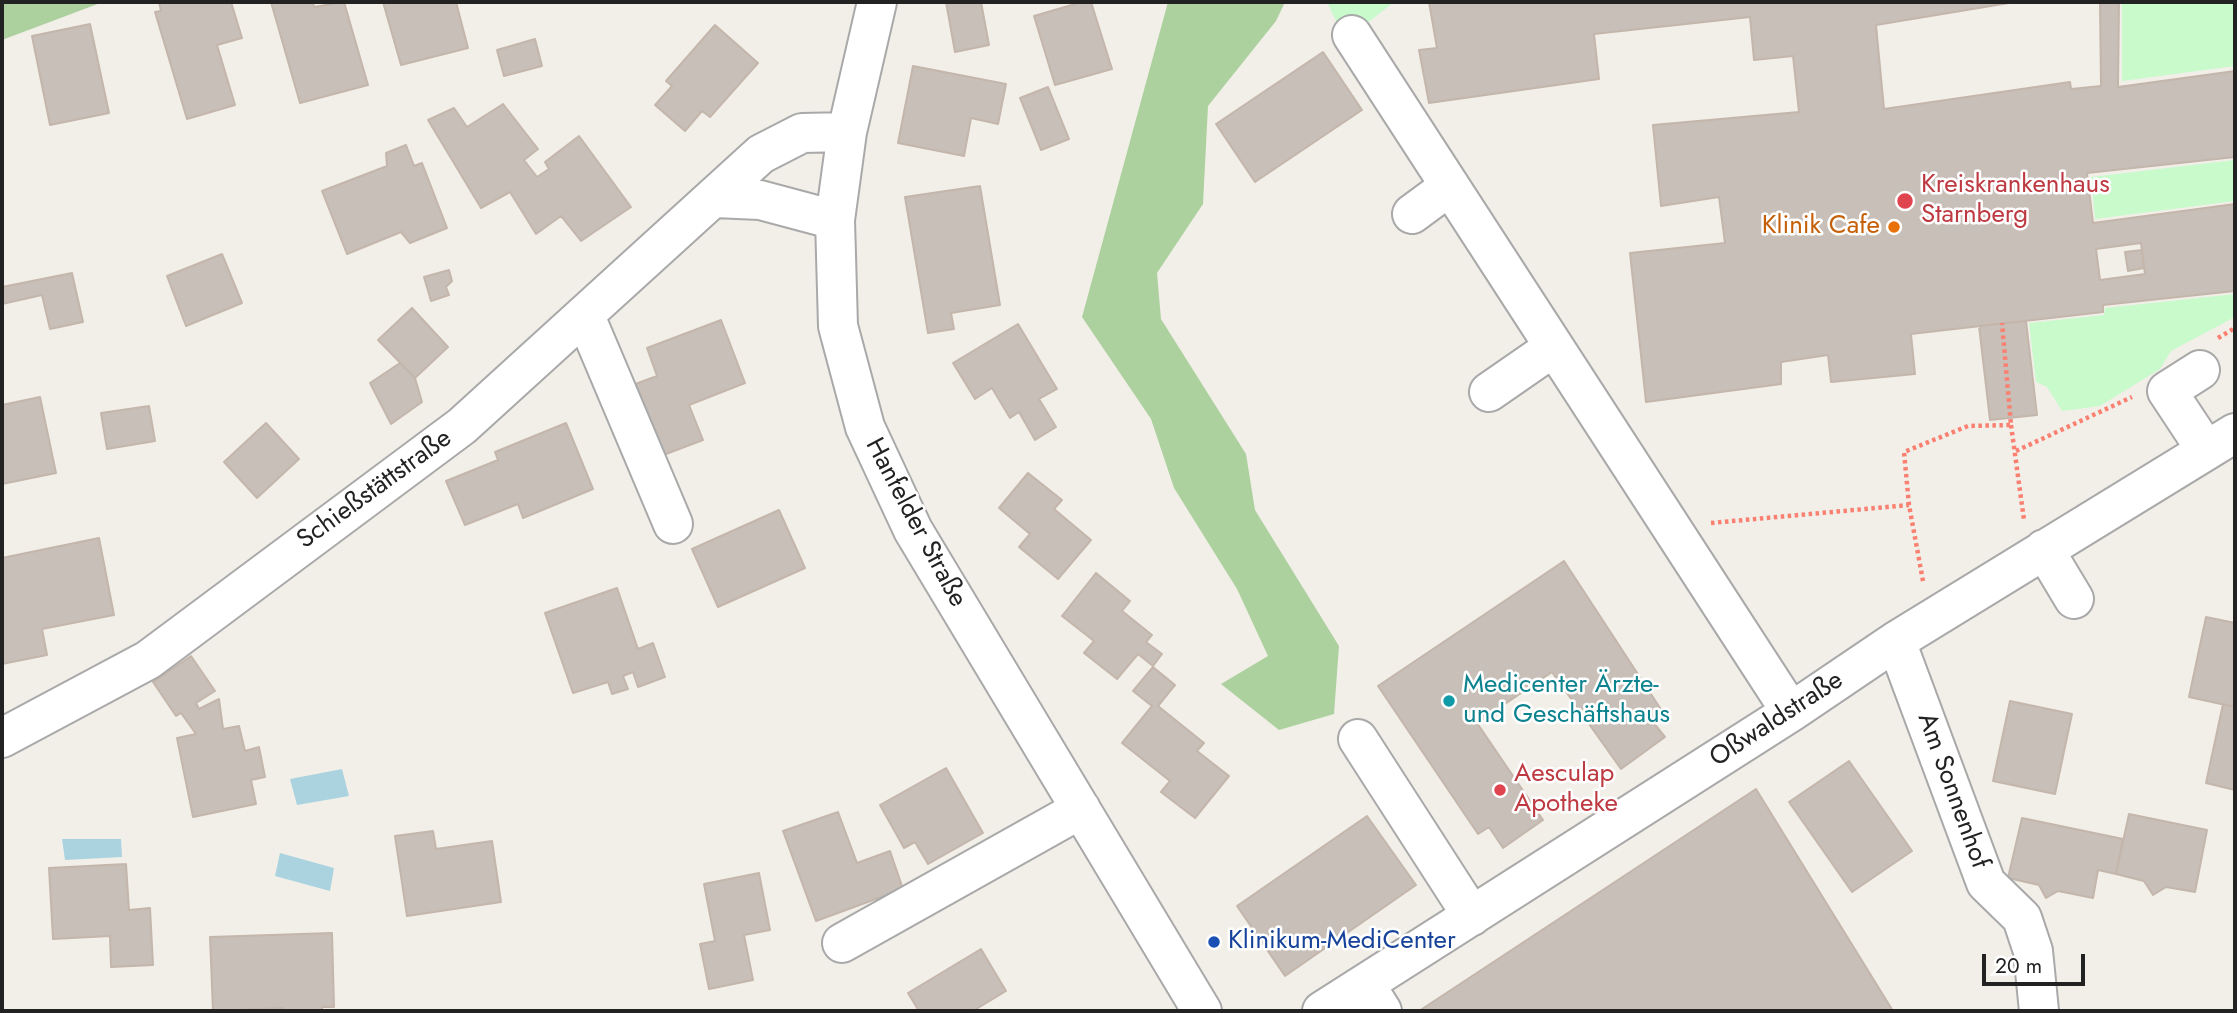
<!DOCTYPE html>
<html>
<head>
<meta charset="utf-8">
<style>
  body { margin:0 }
  #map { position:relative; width:2237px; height:1013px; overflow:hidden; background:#f2efe9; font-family:Jost,sans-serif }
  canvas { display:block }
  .frame { position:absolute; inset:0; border:4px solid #222; pointer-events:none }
  .scale { position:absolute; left:1982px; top:954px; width:103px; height:32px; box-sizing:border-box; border:4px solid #222; border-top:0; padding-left:9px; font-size:21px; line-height:24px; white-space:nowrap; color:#222; -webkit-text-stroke:5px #fff; paint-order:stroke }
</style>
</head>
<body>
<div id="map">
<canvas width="2237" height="1013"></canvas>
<div class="frame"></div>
<div class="scale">20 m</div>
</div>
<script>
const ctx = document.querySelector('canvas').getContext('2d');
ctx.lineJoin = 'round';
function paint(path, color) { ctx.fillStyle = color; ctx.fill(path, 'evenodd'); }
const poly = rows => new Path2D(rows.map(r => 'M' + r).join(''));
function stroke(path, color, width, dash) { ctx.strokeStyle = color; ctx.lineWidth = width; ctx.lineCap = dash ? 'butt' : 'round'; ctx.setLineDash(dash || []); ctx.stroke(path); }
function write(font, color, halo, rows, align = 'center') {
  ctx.font = font + ' Jost,sans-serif'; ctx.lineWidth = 5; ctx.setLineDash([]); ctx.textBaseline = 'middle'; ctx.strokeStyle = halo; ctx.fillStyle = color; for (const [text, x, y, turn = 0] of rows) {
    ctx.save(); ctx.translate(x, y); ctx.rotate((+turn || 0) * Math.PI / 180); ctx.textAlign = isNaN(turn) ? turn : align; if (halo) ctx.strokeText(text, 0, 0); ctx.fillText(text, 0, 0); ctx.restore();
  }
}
paint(poly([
  [2,2,103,2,2,40],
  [1168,2,1285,2,1276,21,1208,106,1203,204,1157,273,1161,319,1246,454,1255,510,1339,646,1334,714,1279,730,1221,684,1268,656,1237,589,1174,488,1151,419,1082,317]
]), '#add19e');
paint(poly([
  [1327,2,1394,2,1352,35,1337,23],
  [2122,2,2235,2,2235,66,2122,81],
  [2235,160,2235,201,2095,219,2091,177],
  [2235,294,2235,317,2171,351,2160,369,2100,406,2062,411,2047,387,2036,382,2029,323,2104,315,2105,308]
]), '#c8facc');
paint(poly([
  [342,769,349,796,297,805,290,779],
  [62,839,121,839,122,857,65,860],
  [280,853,334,868,330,891,275,876]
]), '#aad3df');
const building = poly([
  [159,2,231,2,242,38,217,45,235,105,187,119,155,12,161,11,159,2],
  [271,2,313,2,314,7,344,2,368,85,300,103,271,2],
  [383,2,456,2,468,48,401,65,383,2],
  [946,2,981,2,989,45,955,52,946,2],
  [1082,2,1091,2,1112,69,1055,85,1034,16,1082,2],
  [1429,2,2015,2,1876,25,1884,109,2070,82,2071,89,2101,86,2100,2,2119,2,2118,87,2235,71,2235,157,2087,173,2093,223,2235,204,2235,291,2103,305,2103,312,1911,334,1915,374,1831,382,1828,355,1781,362,1781,384,1646,402,1630,253,1725,243,1719,197,1661,206,1653,125,1799,112,1793,56,1754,60,1750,17,1594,34,1599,79,1429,103,1419,50,1437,48,1429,2],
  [2141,243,2145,274,2100,280,2096,249,2141,243],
  [90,24,109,113,50,125,32,36,90,24],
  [715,25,758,63,710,117,702,111,685,131,655,105,672,86,666,81,715,25],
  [535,39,542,66,504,76,497,50,535,39],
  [1323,52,1362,110,1255,182,1216,124,1323,52],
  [913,66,1006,84,998,124,971,118,964,156,898,143,913,66],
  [1048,87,1069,139,1041,150,1020,98,1048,87],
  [503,104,538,149,524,160,537,177,549,169,545,162,579,136,631,207,581,241,561,216,536,234,510,192,481,208,428,120,454,108,467,127,503,104],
  [406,145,414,166,422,163,447,228,410,243,401,232,347,254,322,191,387,166,386,153,406,145],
  [980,186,1000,305,951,313,954,329,928,333,905,197,980,186],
  [2142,250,2144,268,2128,271,2125,252,2142,250],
  [222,254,242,303,186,326,167,276,222,254],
  [449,270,452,281,446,287,449,295,431,301,424,277,449,270],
  [72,273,83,322,50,329,42,295,2,304,2,287,72,273],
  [412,308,448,347,415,378,378,340,412,308],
  [721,320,745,383,689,405,703,440,658,457,630,386,657,376,647,348,721,320],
  [2026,321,2037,415,1990,420,1979,326,2026,321],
  [1018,324,1057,389,1039,399,1056,427,1035,440,1019,412,1010,418,992,388,975,399,953,363,1018,324],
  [400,363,415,378,422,402,391,424,370,383,400,363],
  [40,397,56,473,2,484,2,405,40,397],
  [149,406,155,441,107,449,101,413,149,406],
  [266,423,299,459,257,498,224,462,266,423],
  [566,423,593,489,523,518,518,504,465,525,446,481,498,460,495,452,566,423],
  [1028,473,1062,500,1054,509,1091,540,1058,579,1019,547,1030,534,999,508,1028,473],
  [779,510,805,568,718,607,692,549,779,510],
  [99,538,114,615,42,629,47,655,2,664,2,558,99,538],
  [1564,561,1664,714,1652,721,1665,737,1621,769,1552,672,1477,723,1543,820,1503,848,1489,827,1478,834,1378,686,1564,561],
  [1096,573,1130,601,1122,611,1152,635,1146,642,1162,654,1153,666,1138,654,1117,679,1084,653,1094,641,1062,616,1096,573],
  [617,588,638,649,653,643,665,677,638,687,633,672,623,676,628,689,612,694,608,682,573,693,545,613,617,588],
  [2206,617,2235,623,2235,707,2189,697,2206,617],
  [191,656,215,691,196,703,199,709,219,699,223,729,239,726,245,751,259,747,265,777,251,780,256,804,193,817,177,738,196,734,181,713,176,716,153,682,191,656],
  [1153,667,1175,685,1158,706,1204,743,1197,751,1229,776,1195,818,1161,792,1170,781,1122,743,1152,706,1133,691,1153,667],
  [2010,701,2072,714,2055,794,1993,781,2010,701],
  [2223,704,2235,707,2235,790,2206,783,2223,704],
  [1849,761,1912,851,1852,892,1789,802,1849,761],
  [946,768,983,833,928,864,915,842,904,848,880,805,946,768],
  [1756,789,1893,1011,1419,1011,1756,789],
  [838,812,857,863,890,851,903,889,816,921,783,831,838,812],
  [2129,814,2207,830,2195,892,2166,887,2153,895,2144,881,2116,874,2129,814],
  [1367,816,1416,885,1285,976,1237,906,1367,816],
  [2022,818,2123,839,2116,874,2098,870,2093,898,2058,891,2046,898,2039,885,2008,878,2022,818],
  [433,831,436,849,492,841,501,902,407,916,395,836,433,831],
  [126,864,129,910,150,908,153,965,111,967,110,936,53,939,49,868,126,864],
  [759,873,770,930,744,935,753,980,709,989,700,944,715,941,704,884,759,873],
  [332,933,334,1007,322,1007,322,1011,283,1011,283,1008,213,1011,210,937,332,933],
  [981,949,1006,991,973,1011,919,1011,908,993,981,949]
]);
paint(building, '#c7bfb8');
stroke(building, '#c4b6ab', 2);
const minor = poly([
  [877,2,847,132,835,220,838,326,865,427,913,530,1202,1011],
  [1352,35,1791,712],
  [715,198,760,200,835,220],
  [1412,214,1450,186],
  [585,316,673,524],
  [2200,370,2167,391,2206,450],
  [1489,392,1554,347],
  [2044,549,2074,599],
  [1896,641,1986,883,2022,918,2033,951,2039,1011],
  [2,738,148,660,462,426,761,154,802,133,847,132],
  [1358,739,1472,916],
  [842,943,1081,809],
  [1365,984,1382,1011],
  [1322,1011,1791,712,1896,641,2235,433]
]);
stroke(minor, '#a9a9a9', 42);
stroke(poly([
  [2218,338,2235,328],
  [2011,425,2024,520],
  [2016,451,2132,397],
  [1711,523,1909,505],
  [1923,581,1909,505,1904,452,1968,426,2011,425,2002,323]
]), '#fa8072', 4.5, [3.5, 3.5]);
stroke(minor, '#fff', 38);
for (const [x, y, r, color] of [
  [1905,201,9,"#e0444e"],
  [1894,227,7,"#e8710a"],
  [1449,701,7,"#0f9aa8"],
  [1500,790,7,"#e0444e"],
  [1214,942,7,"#1a4fb4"]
]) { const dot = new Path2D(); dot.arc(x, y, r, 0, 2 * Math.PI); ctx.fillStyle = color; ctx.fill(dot); stroke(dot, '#fff', 2.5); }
write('26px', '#be3a42', '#fff', [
  ["Kreiskrankenhaus",1921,186],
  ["Starnberg",1921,216],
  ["Aesculap",1514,775],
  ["Apotheke",1514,805]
], 'left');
write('26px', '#c56008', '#fff', [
  ["Klinik Cafe",1880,227]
], 'right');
write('26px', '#222', '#fff', [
  ["Schießstättstraße",375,490,-36],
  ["Hanfelder Straße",915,523,62],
  ["Oßwaldstraße",1777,720,-33],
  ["Am Sonnenhof",1952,791,70]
]);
write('26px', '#0d838f', '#fff', [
  ["Medicenter Ärzte-",1463,686],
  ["und Geschäftshaus",1463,716]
], 'left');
write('26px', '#164399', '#fff', [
  ["Klinikum-MediCenter",1228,942]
], 'left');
</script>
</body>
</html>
